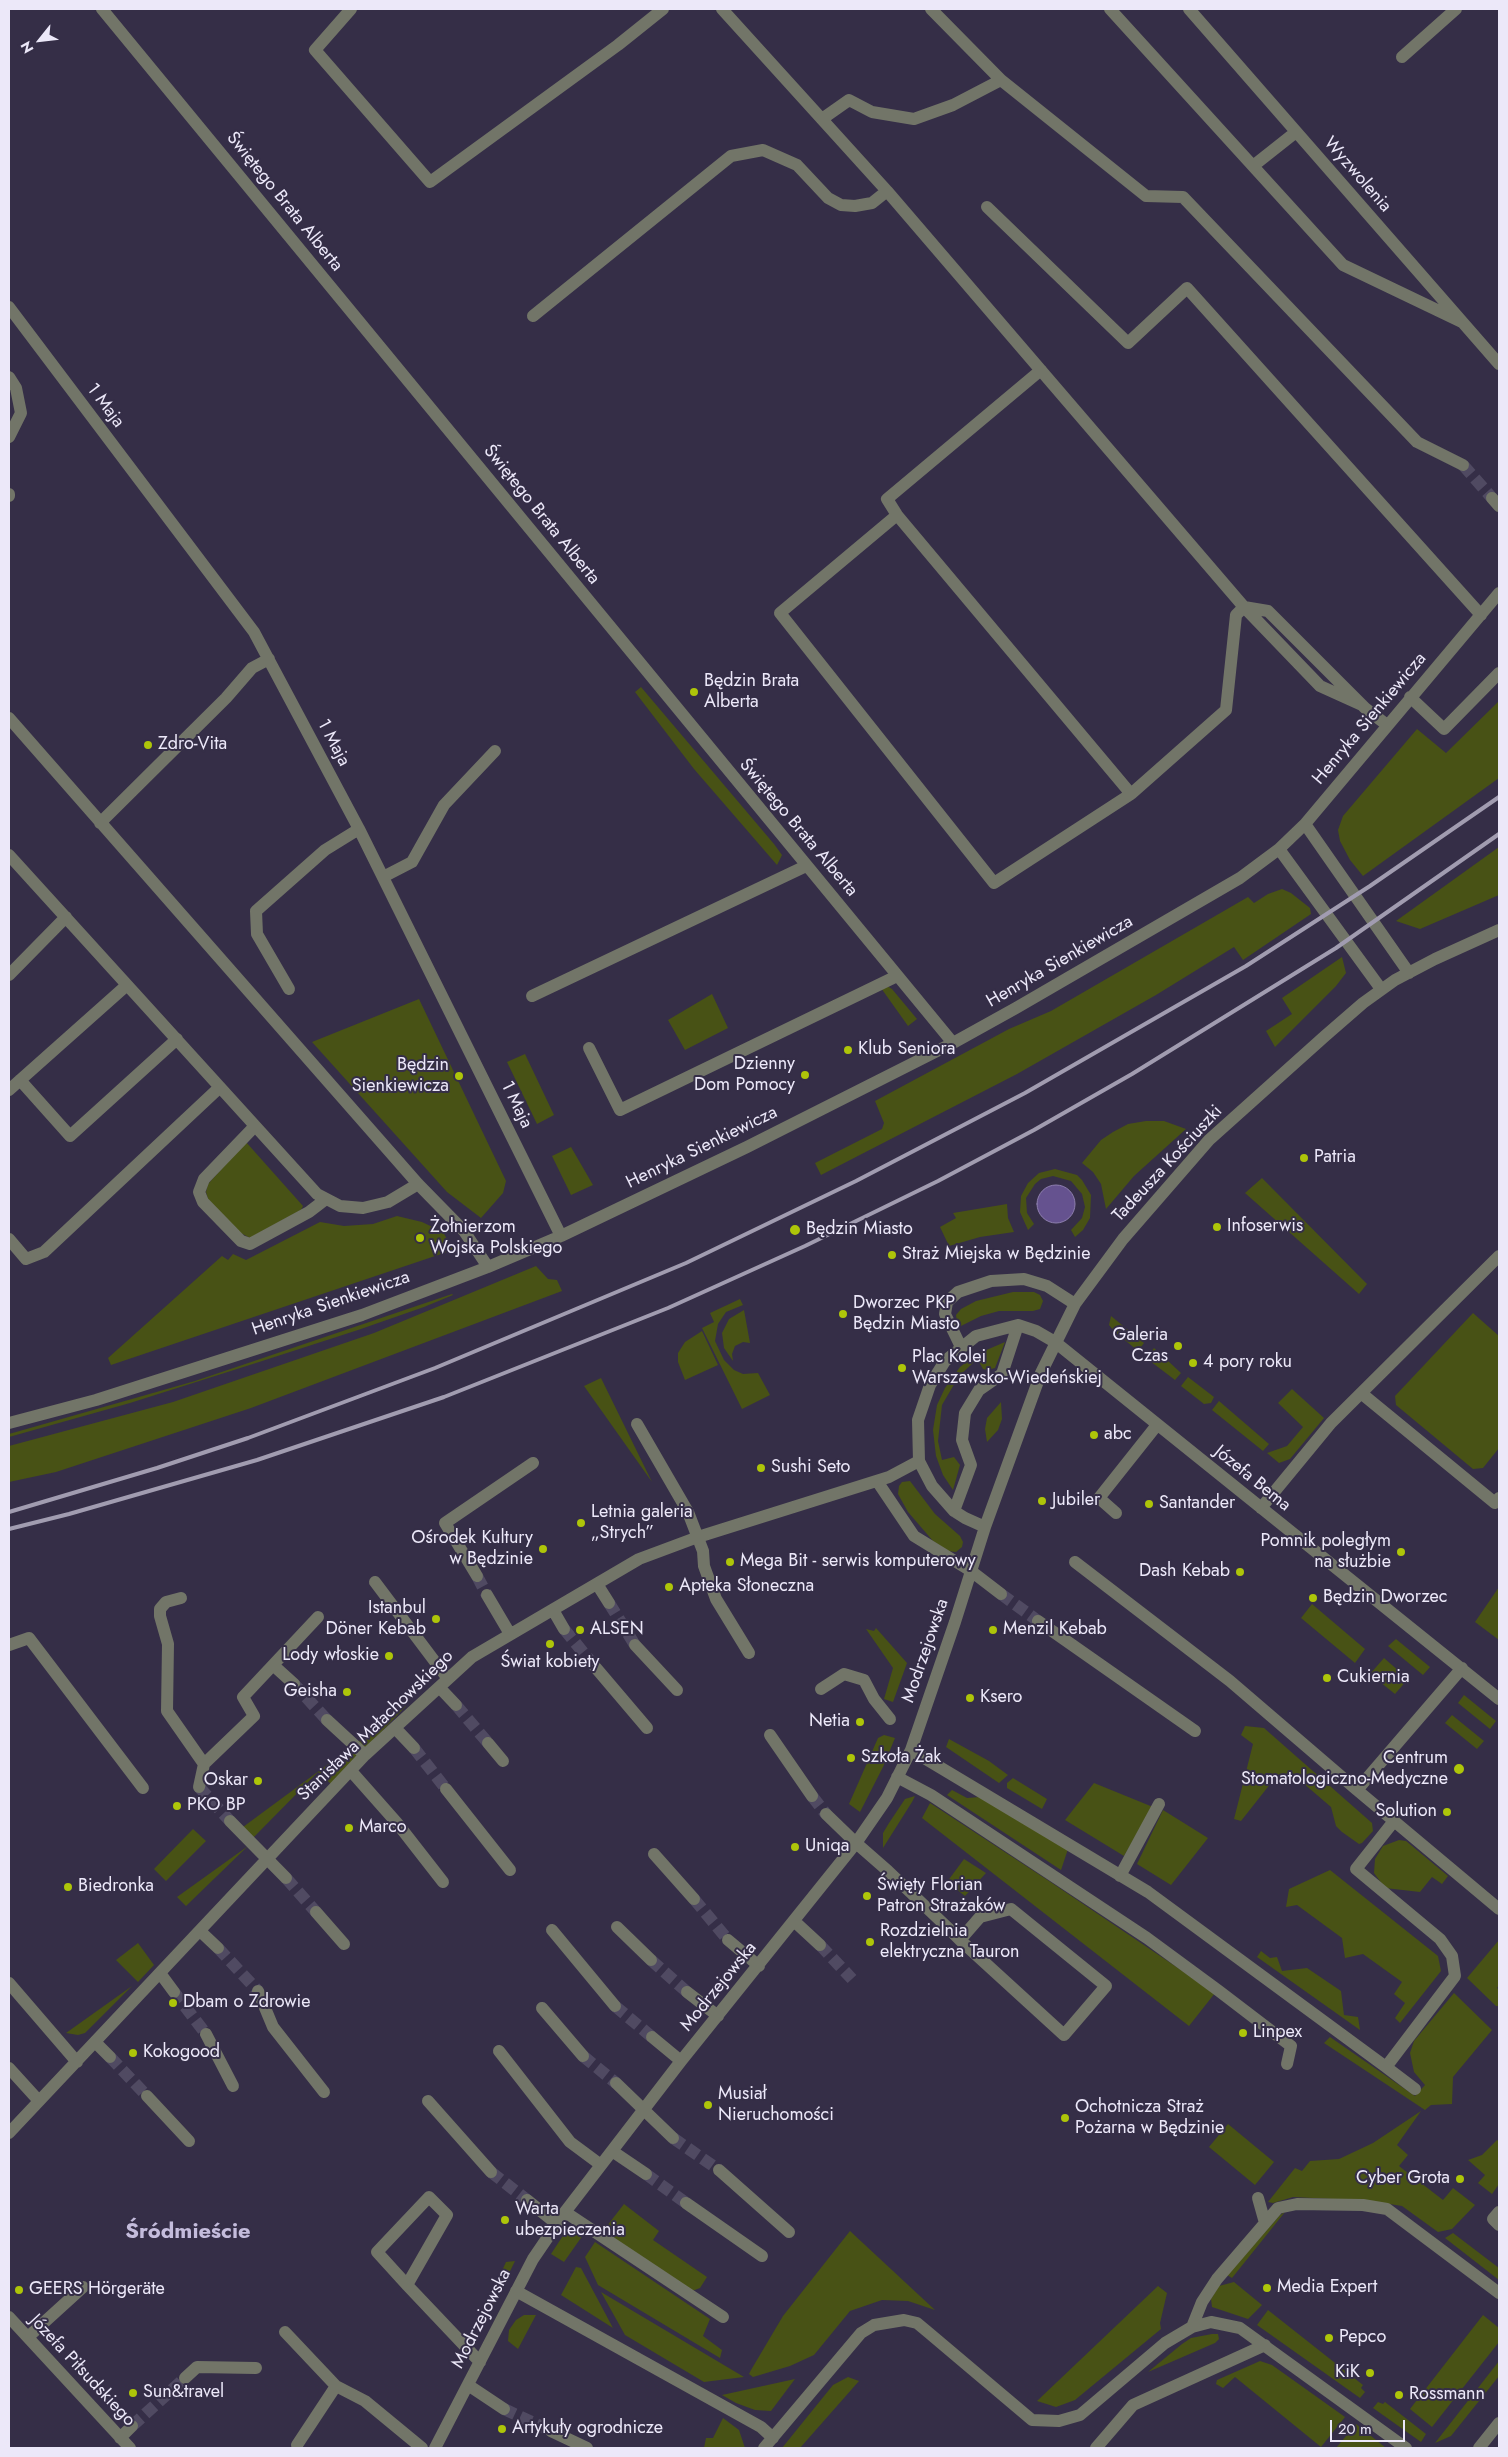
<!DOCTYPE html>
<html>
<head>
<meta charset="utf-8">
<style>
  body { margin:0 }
  #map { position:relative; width:1508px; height:2457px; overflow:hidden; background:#352e47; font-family:Jost,sans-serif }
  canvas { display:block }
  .frame { position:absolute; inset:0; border:10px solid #ece8f9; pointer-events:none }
  .north { position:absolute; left:15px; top:15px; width:50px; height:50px; -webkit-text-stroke:4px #352e47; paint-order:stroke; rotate:241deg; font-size:14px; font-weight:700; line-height:20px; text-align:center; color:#ece8f9 }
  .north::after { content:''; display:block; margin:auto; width:18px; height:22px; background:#ece8f9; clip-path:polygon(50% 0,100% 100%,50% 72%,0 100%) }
  .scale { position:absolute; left:1330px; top:2420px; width:75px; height:22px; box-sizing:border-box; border:2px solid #ece8f9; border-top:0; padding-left:6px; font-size:15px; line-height:18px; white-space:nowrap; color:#ece8f9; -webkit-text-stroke:4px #352e47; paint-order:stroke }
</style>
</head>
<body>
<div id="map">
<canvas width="1508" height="2457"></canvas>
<div class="frame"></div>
<div class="north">N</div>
<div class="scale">20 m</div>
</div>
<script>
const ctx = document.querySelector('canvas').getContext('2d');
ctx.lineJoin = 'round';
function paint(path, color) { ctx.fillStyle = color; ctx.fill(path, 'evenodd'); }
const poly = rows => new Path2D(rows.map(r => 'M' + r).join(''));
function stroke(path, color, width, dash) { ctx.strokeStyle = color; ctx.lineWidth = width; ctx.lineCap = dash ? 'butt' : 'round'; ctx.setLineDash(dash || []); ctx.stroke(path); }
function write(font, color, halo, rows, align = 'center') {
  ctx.font = font + ' Jost,sans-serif'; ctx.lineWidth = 4; ctx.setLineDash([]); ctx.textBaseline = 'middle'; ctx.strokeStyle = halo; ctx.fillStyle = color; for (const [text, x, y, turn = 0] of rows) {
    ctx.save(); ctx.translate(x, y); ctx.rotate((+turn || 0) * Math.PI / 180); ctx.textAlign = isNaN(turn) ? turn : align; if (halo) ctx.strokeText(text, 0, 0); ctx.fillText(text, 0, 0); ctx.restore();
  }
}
paint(poly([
  [641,687,774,844,782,855,777,865,694,769,635,692],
  [1499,701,1499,778,1363,876,1350,860,1340,841,1338,830,1343,816,1417,729,1446,753],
  [1499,847,1499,895,1420,929,1396,921],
  [1282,889,1291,893,1310,908,1311,914,1243,960,1234,947,1156,995,1017,1074,821,1175,815,1163,882,1129,884,1123,875,1101,1009,1029,1051,1011,1248,897,1254,903,1268,894],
  [1342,957,1346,973,1336,986,1275,1047,1266,1031,1292,1014,1282,998],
  [887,986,892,989,917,1019,908,1026,881,988],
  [712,994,728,1028,685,1050,668,1020],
  [419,999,506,1181,503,1193,481,1218,447,1192,312,1042],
  [525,1054,554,1115,537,1124,507,1062],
  [1146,1121,1164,1121,1186,1129,1134,1176,1106,1209,1101,1184,1093,1172,1082,1163,1101,1140,1113,1132,1128,1124],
  [246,1142,303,1206,301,1210,250,1238,237,1231,209,1202,206,1192,208,1184],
  [571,1147,593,1185,571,1195,552,1156],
  [1055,1169,1077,1175,1082,1180,1091,1195,1090,1218,1083,1230,1075,1237,1071,1230,1082,1218,1085,1207,1082,1194,1071,1181,1053,1176,1041,1179,1035,1184,1026,1198,1027,1213,1034,1224,1028,1230,1020,1212,1021,1196,1028,1183,1039,1173],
  [1262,1178,1367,1284,1359,1294,1245,1193],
  [1007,1204,1008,1218,1014,1232,980,1237,949,1246,940,1227,956,1218,953,1213],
  [397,1216,422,1222,443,1232,453,1250,111,1365,108,1358,222,1256,228,1260,233,1254,246,1260,320,1222,344,1226,373,1224],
  [536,1266,548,1279,557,1280,562,1291,251,1408,56,1472,9,1482,9,1446,173,1402,374,1333],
  [1013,1292,1034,1292,1040,1295,1043,1301,1040,1309,1033,1311,999,1311,981,1316,961,1326,957,1323,956,1315,961,1309,976,1301],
  [452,1294,453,1295,424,1307,358,1330,256,1363,130,1403,9,1437,9,1434,195,1381],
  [740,1299,743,1305,726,1312,718,1324,715,1341,724,1360,734,1370,743,1374,758,1373,770,1395,742,1409,702,1328,714,1322,710,1313],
  [744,1310,750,1343,743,1342,735,1346,732,1354,733,1361,724,1348,722,1333,729,1319],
  [1473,1313,1499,1336,1499,1448,1483,1468,1473,1469,1396,1405,1395,1396],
  [1111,1316,1144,1343,1138,1351,1114,1331,1109,1325],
  [702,1331,718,1365,685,1380,678,1362,678,1353,685,1342],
  [1005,1342,995,1368,987,1370,983,1369,978,1360,973,1363,959,1376,942,1405,938,1441,942,1460,954,1457,960,1465,953,1490,943,1475,936,1456,933,1430,937,1405,945,1388,960,1367,977,1354],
  [1154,1348,1181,1373,1175,1380,1146,1358],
  [1188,1377,1214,1397,1211,1403,1204,1404,1181,1386],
  [601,1378,652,1482,584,1386],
  [1292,1389,1324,1418,1290,1459,1279,1463,1267,1453,1287,1446,1303,1427,1278,1403],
  [1219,1401,1269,1444,1263,1451,1212,1410],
  [1001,1402,1002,1419,998,1430,987,1442,985,1429,987,1418],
  [910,1481,935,1514,960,1536,963,1542,962,1547,956,1552,948,1551,933,1541,908,1512,898,1494,899,1486,902,1482],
  [1499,1587,1499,1640,1475,1622],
  [1312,1604,1365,1649,1355,1663,1301,1618],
  [876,1628,907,1663,893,1702,884,1699,893,1668,866,1629,874,1631],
  [1396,1639,1430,1667,1423,1675,1388,1646],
  [1384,1658,1408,1679,1395,1694,1370,1674],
  [1464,1695,1496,1721,1490,1729,1458,1703],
  [407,1705,365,1749,358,1742],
  [1452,1715,1484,1741,1477,1749,1445,1723],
  [1245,1726,1264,1728,1372,1823,1373,1831,1362,1843,1359,1844,1342,1832,1336,1826,1331,1807,1289,1771,1278,1783,1275,1778,1241,1821,1234,1819,1253,1744,1241,1735],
  [884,1735,895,1738,883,1767,860,1812,849,1804,878,1738],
  [949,1739,989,1761,1008,1775,999,1783,946,1747],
  [350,1748,358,1755,331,1784,318,1772,253,1838,243,1827],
  [1013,1778,1047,1799,1042,1809,1007,1788,1007,1783],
  [1094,1783,1153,1807,1124,1856,1065,1820],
  [952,1790,967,1798,980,1797,1068,1849,1061,1870,947,1795],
  [915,1796,912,1802,883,1848,883,1833,889,1823,905,1799],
  [930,1803,1049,1881,1215,1993,1189,2026,922,1818],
  [1163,1810,1208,1838,1171,1885,1137,1864],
  [193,1829,206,1841,166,1881,154,1869],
  [1399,1840,1406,1841,1448,1876,1442,1884,1432,1877,1420,1892,1385,1888,1374,1873,1375,1859,1383,1846],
  [248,1846,186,1906,177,1897],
  [964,1859,986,1873,965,1896,947,1882],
  [1330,1870,1438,1956,1441,1971,1400,2023,1395,2018,1405,2003,1394,1994,1402,1982,1363,1954,1345,1958,1342,1938,1297,1905,1286,1907,1289,1889],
  [1499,1940,1499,1985,1497,1988,1499,1990,1499,2006,1496,2006,1467,1978],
  [138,1943,154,1965,138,1982,116,1960],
  [1261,1951,1270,1958,1277,1957,1282,1971,1307,1968,1341,1991,1344,2015,1358,2017,1360,2030,1257,1957],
  [132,1986,85,2033,78,2035,66,2033],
  [1454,1993,1492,2030,1453,2077,1452,2104,1431,2105,1425,2110,1324,2043,1330,2037,1415,2096,1425,2085,1414,2072,1410,2053,1414,2041],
  [1421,2111,1397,2145,1408,2155,1399,2166,1443,2200,1453,2188,1475,2205,1452,2229,1438,2232,1402,2206,1371,2201,1293,2197,1273,2203,1268,2202,1295,2168,1302,2171,1310,2161,1339,2159,1373,2143],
  [1228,2124,1274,2162,1255,2185,1209,2147],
  [1497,2140,1499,2141,1499,2184,1492,2194,1478,2183,1485,2175,1468,2160,1482,2155],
  [624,2204,659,2231,653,2240,707,2277,700,2288,692,2291,603,2231],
  [1285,2212,1232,2278,1227,2275,1280,2215],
  [575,2230,583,2235,564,2262,551,2254,566,2231],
  [850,2231,935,2310,908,2301,882,2300,850,2311,814,2355,790,2366,753,2377,749,2374,751,2370,783,2316],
  [1453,2233,1499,2268,1499,2280,1445,2238],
  [595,2242,710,2319,703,2336,722,2350,720,2358,598,2285,585,2257],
  [515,2261,494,2304,485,2307,506,2262],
  [576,2267,581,2268,613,2328,561,2295],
  [1234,2282,1262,2305,1248,2319,1212,2307,1211,2299,1219,2286],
  [1158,2286,1167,2293,1160,2323,1161,2329,1075,2400,1056,2407,1037,2401],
  [601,2292,744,2377,704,2382,625,2335],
  [1268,2310,1363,2385,1361,2388,1365,2392,1360,2398,1257,2325],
  [524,2315,536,2315,518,2349,508,2341,509,2330,516,2320],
  [1483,2315,1499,2328,1499,2342,1432,2427,1410,2409],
  [1212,2334,1218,2334,1219,2339,1215,2343,1148,2372,1182,2344,1191,2338],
  [1260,2361,1272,2365,1345,2417,1321,2447,1235,2377,1223,2388,1216,2384,1217,2380],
  [1499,2361,1499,2376,1451,2436,1435,2443],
  [848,2377,859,2381,800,2448,782,2448,833,2385],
  [795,2379,771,2411,755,2410,736,2403,722,2395],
  [1378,2402,1383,2404,1385,2402,1426,2434,1421,2442,1373,2408],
  [723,2418,739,2430,745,2448,704,2448,706,2438,713,2438],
  [1356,2424,1386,2448,1336,2448]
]), '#485215');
const water = poly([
  '1037 1204a19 19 0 1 1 38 0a19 19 0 1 1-38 0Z'
]);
paint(water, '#65528f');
stroke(water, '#8e7faf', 1);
stroke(poly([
  [1463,465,1492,498],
  [477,1576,487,1595],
  [1001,1594,1038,1621],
  [609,1603,635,1645],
  [564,1629,596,1668],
  [294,1684,327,1720],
  [456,1705,488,1743],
  [414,1748,446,1789],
  [199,1787,230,1821],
  [812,1796,826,1814],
  [286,1878,316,1912],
  [694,1899,728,1940],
  [820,1945,852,1979],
  [218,1948,258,1991],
  [651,1960,687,1992],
  [174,1992,206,2034],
  [615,2006,652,2037],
  [583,2056,616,2083],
  [110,2057,147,2096],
  [673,2138,719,2170],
  [491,2172,527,2200],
  [646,2174,686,2203],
  [504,2409,551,2431],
  [132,2426,185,2378]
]), '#504a62', 12, [12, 6]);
stroke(poly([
  [102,9,953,1043],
  [351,9,315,50,430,182,618,45,663,9],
  [722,9,887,191,1244,607,1320,686,1362,705],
  [931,9,1001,80],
  [1110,9,1343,265,1462,322],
  [1189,9,1499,364],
  [1402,57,1456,9],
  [822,119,849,100,872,112,914,119,953,105,1001,80,1146,196,1183,197,1417,442,1463,465],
  [1253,166,1296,132],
  [987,207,1128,343,1187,288,1481,615],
  [9,307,254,632,359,829,561,1236],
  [533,316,731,156,763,150,797,165,828,198,841,205,855,206,872,203,887,191],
  [1041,370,887,499,897,515,1131,794,1226,710,1236,615,1244,607],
  [9,377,16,388,21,413,9,437],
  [9,494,9,496],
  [1492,498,1499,506],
  [897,515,780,613,994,883,1131,794],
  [1244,607,1268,611,1365,708,1387,725],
  [1410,697,1444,729,1499,673],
  [9,718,418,1184,464,1231,488,1267],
  [100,823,226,698,252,668,269,659],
  [1305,824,1409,973],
  [1279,849,1381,989],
  [9,855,317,1194,340,1206,363,1208,388,1202,418,1184],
  [383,877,412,862,444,805,495,751],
  [9,975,66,917],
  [289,989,257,934,256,911,325,850,359,829],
  [532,996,806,866],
  [589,1048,620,1110,897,976],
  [20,1080,70,1136,177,1039],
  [9,1090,127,985],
  [255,1126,204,1179,199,1192,203,1202,241,1241,250,1244,309,1212,326,1199],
  [9,1239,26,1259,44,1252,220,1087],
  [961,1347,945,1314,947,1302,958,1292,991,1281,1024,1279,1047,1286,1075,1304],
  [1361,1393,1495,1503,1499,1498],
  [9,1423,96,1400,362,1315,488,1267,561,1236,747,1147,953,1043,1016,1008,1240,878,1279,849,1305,824,1499,593],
  [637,1424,688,1512,703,1551,704,1566,716,1599,749,1653],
  [877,1481,914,1536,971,1571,1001,1594],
  [1261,1508,1331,1423,1499,1256],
  [954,1511,971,1465,962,1440,965,1413,979,1390,1002,1374,1018,1325],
  [1116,1513,1099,1498,1157,1425],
  [985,1527,965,1518,954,1511,932,1486,919,1461,918,1420,930,1385,945,1361,976,1336,1018,1325,1036,1331,1055,1342,1499,1699],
  [1075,1562,1230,1681,1357,1790],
  [477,1576,445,1523,533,1463],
  [375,1582,448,1679],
  [597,1584,609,1603],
  [487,1595,510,1634],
  [181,1598,166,1602,160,1609,160,1616,168,1644,167,1711,204,1764,199,1787],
  [553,1610,564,1629],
  [1038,1621,1195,1731],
  [9,1645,29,1638,143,1788],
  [635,1645,677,1690],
  [596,1668,647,1728],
  [1462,1668,1357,1790,1499,1909],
  [294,1684,273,1665,318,1617],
  [439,1687,456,1705],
  [821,1689,844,1674,864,1680,874,1699,890,1719],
  [327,1720,365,1755],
  [396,1729,414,1748],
  [770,1735,812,1796],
  [488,1743,503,1761],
  [911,1750,1148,1892,1386,2067,1455,1976,1452,1956,1440,1939,1356,1869,1394,1821],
  [204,1764,254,1716,243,1697,273,1665],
  [351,1771,397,1823,443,1882],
  [897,1777,931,1795,1147,1938,1219,1991,1291,2046,1287,2064],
  [446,1789,510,1870],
  [826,1814,856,1843,888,1871,948,1928,960,1940,1064,2035,1106,1986,1011,1909,980,1917,960,1940],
  [230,1821,286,1878],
  [654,1854,694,1899],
  [1120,1876,1159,1804],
  [316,1912,344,1944],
  [794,1921,820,1945],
  [617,1927,651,1960],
  [552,1930,615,2006],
  [200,1931,218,1948],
  [728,1940,759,1966],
  [160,1973,174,1992],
  [9,1983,77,2062],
  [258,1991,273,2027,324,2092],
  [687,1992,718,2016],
  [542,2008,583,2056],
  [206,2034,233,2086],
  [652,2037,681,2061],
  [95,2042,110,2057],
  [499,2051,570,2142,601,2165],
  [1386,2067,1415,2089],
  [9,2068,39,2101],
  [616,2083,673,2138],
  [147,2096,189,2141],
  [428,2101,491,2172],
  [9,2133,365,1755,472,1657,639,1559,698,1537,889,1477,919,1461],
  [612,2151,646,2174],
  [719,2170,789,2232],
  [1258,2198,1265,2223],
  [527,2200,557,2224],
  [686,2203,762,2256],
  [565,2212,723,2317],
  [1499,2212,1493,2219,1499,2225],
  [407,2285,447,2215,429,2197,377,2252,407,2285,480,2362],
  [516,2291,761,2427,773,2438],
  [9,2317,130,2448],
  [1192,2327,1202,2302,1217,2279,1278,2208,1297,2204,1363,2205,1387,2209,1499,2293],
  [285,2332,336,2386],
  [28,2337,83,2287],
  [185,2378,197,2367,256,2368],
  [468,2385,504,2409],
  [551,2431,587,2448],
  [120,2438,132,2426],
  [297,2445,336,2386,365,2401,422,2448],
  [435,2448,533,2259,565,2212,681,2061,856,1843,887,1798,911,1750,955,1622,985,1527,1041,1373,1075,1304,1123,1239,1209,1140,1325,1036,1363,1003,1395,980,1435,959,1499,930],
  [764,2448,861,2333,874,2325,904,2320,917,2323,929,2333,1032,2420,1059,2421,1080,2415,1165,2343,1192,2327,1211,2322,1240,2328,1406,2448],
  [1096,2448,1133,2405,1265,2345],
  [1479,2448,1499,2423]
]), '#727568', 12);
stroke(poly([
  [9,1512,157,1468,248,1438,435,1368,686,1263,856,1181,1025,1093,1246,966,1370,886,1499,797],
  [9,1529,69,1514,257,1460,444,1397,668,1308,805,1246,938,1181,1034,1130,1132,1074,1336,948,1499,834]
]), '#a19cb0', 4);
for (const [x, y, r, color] of [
  [694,692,5,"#aec509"],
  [148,745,5,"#aec509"],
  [848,1050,5,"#aec509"],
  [805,1075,5,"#aec509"],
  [459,1076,5,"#aec509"],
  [1304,1158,5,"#aec509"],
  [1217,1227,5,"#aec509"],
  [795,1230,6,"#aec509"],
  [420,1238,5,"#aec509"],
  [892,1255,5,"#aec509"],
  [843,1314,5,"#aec509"],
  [1178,1346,5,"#aec509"],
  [1193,1363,5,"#aec509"],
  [902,1368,5,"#aec509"],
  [1094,1435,5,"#aec509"],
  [761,1468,5,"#aec509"],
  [1042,1501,5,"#aec509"],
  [1149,1504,5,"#aec509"],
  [581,1523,5,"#aec509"],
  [543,1549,5,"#aec509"],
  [1401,1552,5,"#aec509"],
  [730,1562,5,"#aec509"],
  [1240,1572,5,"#aec509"],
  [669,1587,5,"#aec509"],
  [1313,1598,5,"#aec509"],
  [436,1619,5,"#aec509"],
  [580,1630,5,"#aec509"],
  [993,1630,5,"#aec509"],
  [550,1644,5,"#aec509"],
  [389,1656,5,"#aec509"],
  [1327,1678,5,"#aec509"],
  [347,1692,5,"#aec509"],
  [970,1698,5,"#aec509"],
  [860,1722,5,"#aec509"],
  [851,1758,5,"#aec509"],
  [1459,1769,6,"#aec509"],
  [258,1781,5,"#aec509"],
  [177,1806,5,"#aec509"],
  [1447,1812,5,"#aec509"],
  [349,1828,5,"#aec509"],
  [795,1847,5,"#aec509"],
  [68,1887,5,"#aec509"],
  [867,1896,5,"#aec509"],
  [870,1942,5,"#aec509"],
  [173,2003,5,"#aec509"],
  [1243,2033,5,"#aec509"],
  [133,2053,5,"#aec509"],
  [708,2105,5,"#aec509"],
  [1065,2118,5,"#aec509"],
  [1460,2179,5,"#aec509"],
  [505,2220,5,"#aec509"],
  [1267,2288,5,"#aec509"],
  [19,2290,5,"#aec509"],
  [1329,2338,5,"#aec509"],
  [1370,2373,5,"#aec509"],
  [133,2393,5,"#aec509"],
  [1399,2395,5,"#aec509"],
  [502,2429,5,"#aec509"]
]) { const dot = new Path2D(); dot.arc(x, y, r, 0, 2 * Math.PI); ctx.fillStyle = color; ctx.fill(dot); stroke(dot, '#352e47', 2); }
write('18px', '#ece8f9', '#352e47', [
  ["Wyzwolenia",1357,175,49],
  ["Świętego Brata Alberta",284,202,51],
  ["1 Maja",105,406,53],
  ["Świętego Brata Alberta",541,515,51],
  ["Henryka Sienkiewicza",1370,719,-50],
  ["1 Maja",333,743,62],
  ["Świętego Brata Alberta",798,828,50],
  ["Henryka Sienkiewicza",1060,962,-30],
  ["1 Maja",516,1105,64],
  ["Henryka Sienkiewicza",702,1148,-26],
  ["Tadeusza Kościuszki",1168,1164,-47],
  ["Henryka Sienkiewicza",331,1304,-19],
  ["Józefa Bema",1252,1479,39],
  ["Modrzejowska",926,1651,-71],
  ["Stanisława Małachowskiego",376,1726,-44],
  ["Modrzejowska",719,1987,-51],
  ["Modrzejowska",482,2319,-63],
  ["Józefa Piłsudskiego",82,2371,47]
]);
write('18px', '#ece8f9', '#352e47', [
  ["Będzin Brata",704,682],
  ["Alberta",704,703],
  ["Zdro-Vita",158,745],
  ["Klub Seniora",858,1050],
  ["Dzienny",795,1065,"right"],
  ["Dom Pomocy",795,1086,"right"],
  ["Będzin",449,1066,"right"],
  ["Sienkiewicza",449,1087,"right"],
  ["Patria",1314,1158],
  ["Infoserwis",1227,1227],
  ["Żołnierzom",430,1228],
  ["Wojska Polskiego",430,1249],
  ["Będzin Miasto",806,1230],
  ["Straż Miejska w Będzinie",902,1255],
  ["Dworzec PKP",853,1304],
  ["Będzin Miasto",853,1325],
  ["Galeria",1168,1336,"right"],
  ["Czas",1168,1357,"right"],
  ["Plac Kolei",912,1358],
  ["Warszawsko-Wiedeńskiej",912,1379],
  ["4 pory roku",1203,1363],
  ["abc",1104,1435],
  ["Sushi Seto",771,1468],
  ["Jubiler",1052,1501],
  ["Santander",1159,1504],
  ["Letnia galeria",591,1513],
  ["„Strych”",591,1534],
  ["Ośrodek Kultury",533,1539,"right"],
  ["w Będzinie",533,1560,"right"],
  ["Pomnik poległym",1391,1542,"right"],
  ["na służbie",1391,1563,"right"],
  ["Mega Bit - serwis komputerowy",740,1562],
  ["Dash Kebab",1230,1572,"right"],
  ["Apteka Słoneczna",679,1587],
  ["Będzin Dworzec",1323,1598],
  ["Istanbul",426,1609,"right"],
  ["Döner Kebab",426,1630,"right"],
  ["ALSEN",590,1630],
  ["Menzil Kebab",1003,1630],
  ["Lody włoskie",379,1656,"right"],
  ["Świat kobiety",550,1663,"center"],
  ["Cukiernia",1337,1678],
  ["Geisha",337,1692,"right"],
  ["Ksero",980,1698],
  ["Netia",850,1722,"right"],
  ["Szkoła Żak",861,1758],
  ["Centrum",1448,1759,"right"],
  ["Stomatologiczno-Medyczne",1448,1780,"right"],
  ["Oskar",248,1781,"right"],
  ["PKO BP",187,1806],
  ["Solution",1437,1812,"right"],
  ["Marco",359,1828],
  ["Uniqa",805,1847],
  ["Święty Florian",877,1886],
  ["Patron Strażaków",877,1907],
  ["Biedronka",78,1887],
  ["Rozdzielnia",880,1932],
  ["elektryczna Tauron",880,1953],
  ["Dbam o Zdrowie",183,2003],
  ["Linpex",1253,2033],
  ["Kokogood",143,2053],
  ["Musiał",718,2095],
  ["Nieruchomości",718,2116],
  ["Ochotnicza Straż",1075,2108],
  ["Pożarna w Będzinie",1075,2129],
  ["Cyber Grota",1450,2179,"right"],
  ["Warta",515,2210],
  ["ubezpieczenia",515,2231],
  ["Media Expert",1277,2288],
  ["GEERS Hörgeräte",29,2290],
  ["Pepco",1339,2338],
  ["KiK",1360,2373,"right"],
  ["Sun&travel",143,2393],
  ["Rossmann",1409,2395],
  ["Artykuły ogrodnicze",512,2429]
], 'left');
write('bold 22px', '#c4bcdc', '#352e47', [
  ["Śródmieście",188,2233]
]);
</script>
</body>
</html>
